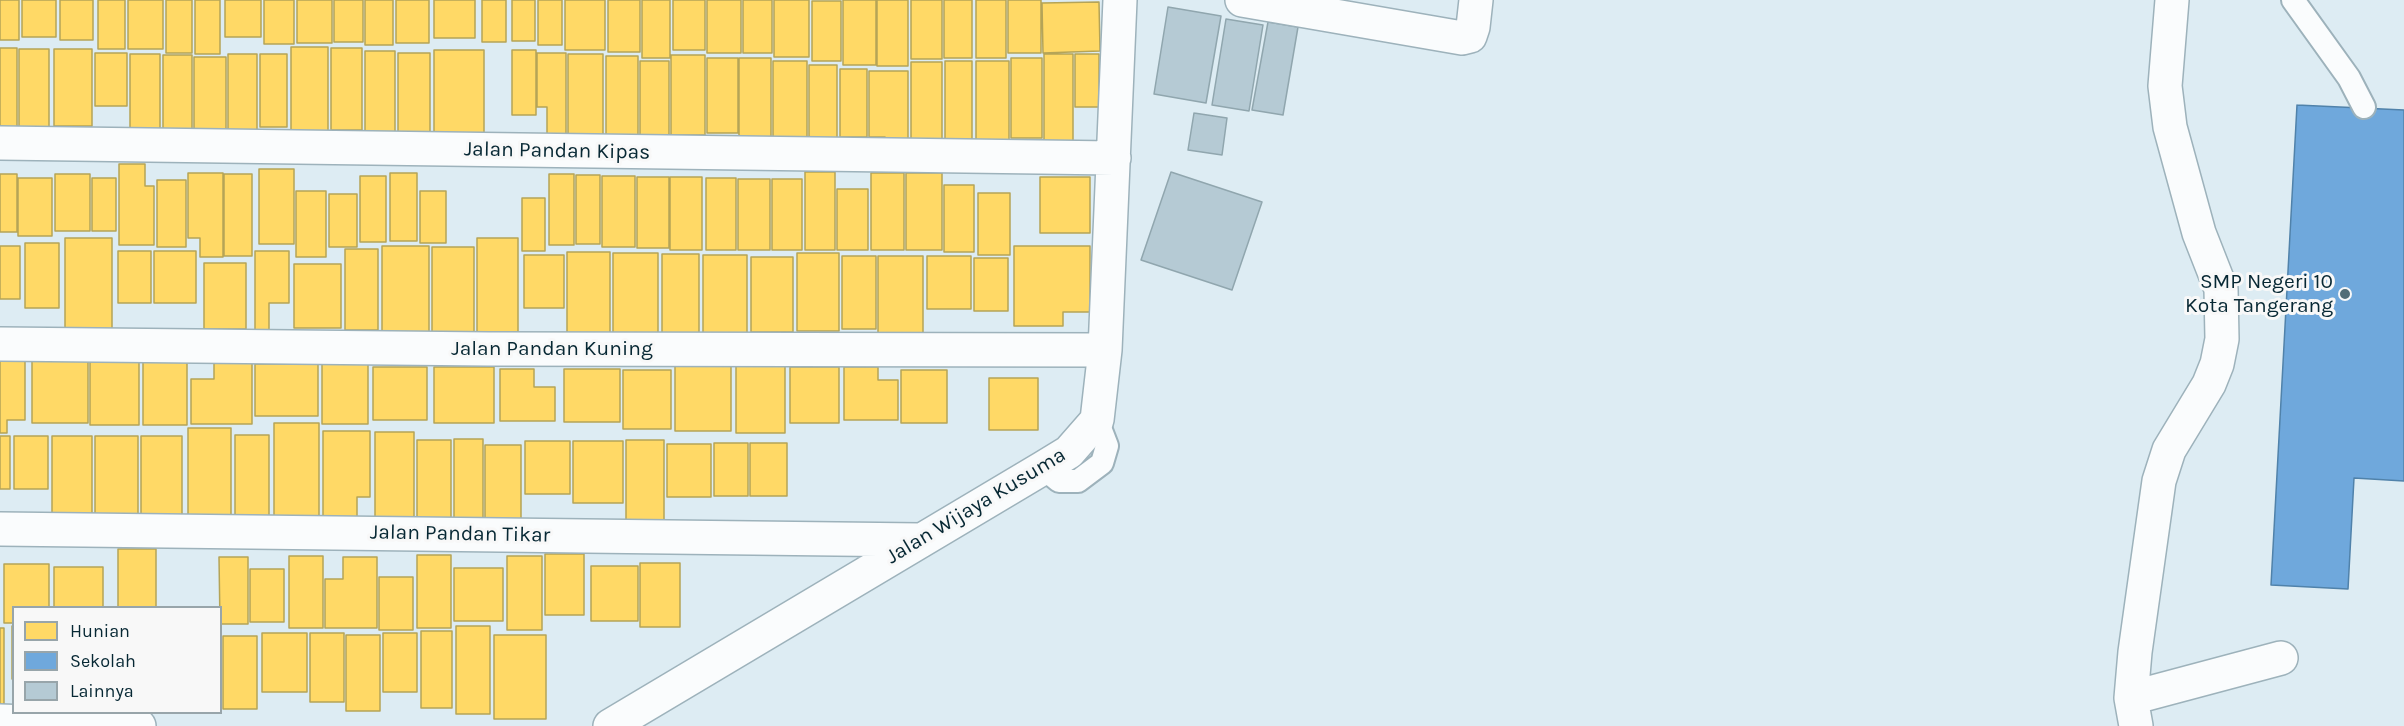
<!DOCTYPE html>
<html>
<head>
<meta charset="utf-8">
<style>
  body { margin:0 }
  #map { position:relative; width:2404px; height:726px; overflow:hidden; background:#ddecf3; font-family:Karla,sans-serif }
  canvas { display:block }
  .legend { position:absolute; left:12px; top:606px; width:210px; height:108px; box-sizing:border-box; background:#f8f8f8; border:2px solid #98a5aa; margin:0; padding:8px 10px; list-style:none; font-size:18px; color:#072834 }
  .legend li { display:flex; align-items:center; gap:12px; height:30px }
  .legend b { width:30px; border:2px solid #98a5aa }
</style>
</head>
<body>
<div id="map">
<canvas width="2404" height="726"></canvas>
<ul class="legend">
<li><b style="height:16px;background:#ffd966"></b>Hunian</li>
<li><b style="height:16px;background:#6fa8dc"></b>Sekolah</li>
<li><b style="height:16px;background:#b5cad4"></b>Lainnya</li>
</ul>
</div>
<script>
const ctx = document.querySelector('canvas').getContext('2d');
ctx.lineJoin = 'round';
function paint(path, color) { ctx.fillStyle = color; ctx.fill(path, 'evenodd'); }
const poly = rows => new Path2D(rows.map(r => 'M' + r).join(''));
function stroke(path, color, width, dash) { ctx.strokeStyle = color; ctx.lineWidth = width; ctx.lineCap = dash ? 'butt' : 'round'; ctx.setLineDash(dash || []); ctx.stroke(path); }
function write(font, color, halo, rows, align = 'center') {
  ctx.font = font + ' Karla,sans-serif'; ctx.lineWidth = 6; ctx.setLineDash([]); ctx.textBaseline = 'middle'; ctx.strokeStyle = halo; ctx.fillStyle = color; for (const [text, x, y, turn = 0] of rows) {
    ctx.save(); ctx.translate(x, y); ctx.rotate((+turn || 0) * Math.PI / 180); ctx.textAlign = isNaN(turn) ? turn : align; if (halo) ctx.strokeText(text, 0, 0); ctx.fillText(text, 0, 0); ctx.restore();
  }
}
const homes = poly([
  [0,0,19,0,19,40,0,40,0,0],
  [22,0,56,0,56,37,22,37,22,0],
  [60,0,93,0,93,40,60,40,60,0],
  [98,0,125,0,125,49,98,49,98,0],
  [128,0,163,0,163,49,128,49,128,0],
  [166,0,192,0,192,53,166,53,166,0],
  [195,0,220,0,220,54,195,54,195,0],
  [225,0,261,0,261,37,225,37,225,0],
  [264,0,294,0,294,44,264,44,264,0],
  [297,0,332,0,332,43,297,43,297,0],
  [334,0,363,0,363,42,334,42,334,0],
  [365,0,393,0,393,45,365,45,365,0],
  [396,0,429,0,429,43,396,43,396,0],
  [434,0,475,0,475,38,434,38,434,0],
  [482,0,506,0,506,42,482,42,482,0],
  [512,0,535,0,535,41,512,41,512,0],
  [538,0,562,0,562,45,538,45,538,0],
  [565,0,605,0,605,50,565,50,565,0],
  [608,0,640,0,640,52,608,52,608,0],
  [642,0,670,0,670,58,642,58,642,0],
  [673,0,705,0,705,50,673,50,673,0],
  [707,0,741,0,741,53,707,53,707,0],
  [743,0,772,0,772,53,743,53,743,0],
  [774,0,809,0,809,57,774,57,774,0],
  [843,0,876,0,876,65,843,65,843,0],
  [877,0,908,0,908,66,877,66,877,0],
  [911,0,942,0,942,59,911,59,911,0],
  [944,0,972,0,972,58,944,58,944,0],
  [976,0,1006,0,1006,58,976,58,976,0],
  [1008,0,1041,0,1041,53,1008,53,1008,0],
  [812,1,841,1,841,61,812,61,812,1],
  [1099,2,1100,51,1043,53,1042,3,1099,2],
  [291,47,328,47,328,137,291,137,291,47],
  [0,48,17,48,17,130,0,130,0,48],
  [331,48,362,48,362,130,331,130,331,48],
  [19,49,49,49,49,136,19,136,19,49],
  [54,49,92,49,92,126,54,126,54,49],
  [434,50,484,50,484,140,434,140,434,50],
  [512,50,536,50,536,115,512,115,512,50],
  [365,51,395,51,395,132,365,132,365,51],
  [95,53,127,53,127,106,95,106,95,53],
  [398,53,430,53,430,134,398,134,398,53],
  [537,53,566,53,566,138,547,138,547,107,537,107,537,53],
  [130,54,160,54,160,133,130,133,130,54],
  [228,54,257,54,257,135,228,135,228,54],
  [260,54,287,54,287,127,260,127,260,54],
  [568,54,603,54,603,137,568,137,568,54],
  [1044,54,1073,54,1073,145,1044,145,1044,54],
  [1075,54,1099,54,1099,107,1075,107,1075,54],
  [163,55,192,55,192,133,163,133,163,55],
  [671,55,705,55,705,135,671,135,671,55],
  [606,56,638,56,638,135,606,135,606,56],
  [194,57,226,57,226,132,194,132,194,57],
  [707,58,738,58,738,133,707,133,707,58],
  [739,58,771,58,771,140,739,140,739,58],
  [1011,58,1042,58,1042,138,1011,138,1011,58],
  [640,61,669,61,669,140,640,140,640,61],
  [773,61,807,61,807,140,773,140,773,61],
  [945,61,972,61,972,142,945,142,945,61],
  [976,61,1009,61,1009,140,976,140,976,61],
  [911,62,942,62,942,140,911,140,911,62],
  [809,65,837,65,837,140,809,140,809,65],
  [840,69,867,69,867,137,840,137,840,69],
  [869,71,908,71,908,148,885,148,885,137,869,137,869,71],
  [119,164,145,164,145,186,154,186,154,245,119,245,119,164],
  [259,169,294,169,294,244,259,244,259,169],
  [805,172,835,172,835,250,805,250,805,172],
  [188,173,223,173,223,257,200,257,200,238,188,238,188,173],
  [390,173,417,173,417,241,390,241,390,173],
  [871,173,904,173,904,250,871,250,871,173],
  [906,173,942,173,942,250,906,250,906,173],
  [0,174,17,174,17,232,0,232,0,174],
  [55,174,90,174,90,231,55,231,55,174],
  [224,174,252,174,252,256,224,256,224,174],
  [549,174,574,174,574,245,549,245,549,174],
  [576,175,600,175,600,244,576,244,576,175],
  [360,176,386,176,386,242,360,242,360,176],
  [602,176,635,176,635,247,602,247,602,176],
  [637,177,669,177,669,248,637,248,637,177],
  [670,177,702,177,702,250,670,250,670,177],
  [1040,177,1090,177,1090,233,1040,233,1040,177],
  [18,178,52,178,52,236,18,236,18,178],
  [92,178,116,178,116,231,92,231,92,178],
  [706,178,736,178,736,250,706,250,706,178],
  [738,179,770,179,770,250,738,250,738,179],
  [772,179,802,179,802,250,772,250,772,179],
  [157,180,186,180,186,247,157,247,157,180],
  [944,185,974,185,974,252,944,252,944,185],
  [837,189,868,189,868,250,837,250,837,189],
  [296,191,326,191,326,257,296,257,296,191],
  [420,191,446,191,446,243,420,243,420,191],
  [978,193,1010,193,1010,255,978,255,978,193],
  [329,194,357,194,357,247,329,247,329,194],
  [522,198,545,198,545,251,522,251,522,198],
  [65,238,112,238,112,330,65,330,65,238],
  [477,238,518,238,518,332,477,332,477,238],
  [25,243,59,243,59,308,25,308,25,243],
  [0,246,20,246,20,299,0,299,0,246],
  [382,246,429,246,429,332,382,332,382,246],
  [1014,246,1090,246,1090,312,1063,312,1063,326,1014,326,1014,246],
  [432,247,474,247,474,332,432,332,432,247],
  [345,249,378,249,378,330,345,330,345,249],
  [118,251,151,251,151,303,118,303,118,251],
  [154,251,196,251,196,303,154,303,154,251],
  [255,251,289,251,289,303,269,303,269,331,255,331,255,251],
  [567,252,610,252,610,336,567,336,567,252],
  [613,253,658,253,658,334,613,334,613,253],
  [797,253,839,253,839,331,797,331,797,253],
  [662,254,699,254,699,333,662,333,662,254],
  [524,255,564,255,564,308,524,308,524,255],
  [703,255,747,255,747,336,703,336,703,255],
  [842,256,876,256,876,329,842,329,842,256],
  [878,256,923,256,923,335,878,335,878,256],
  [927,256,971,256,971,309,927,309,927,256],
  [751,257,793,257,793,332,751,332,751,257],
  [974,258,1008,258,1008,311,974,311,974,258],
  [204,263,246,263,246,329,204,329,204,263],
  [294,264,341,264,341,328,294,328,294,264],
  [32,358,88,358,88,423,32,423,32,358],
  [0,360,25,360,25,420,7,420,7,433,0,433,0,360],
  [90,361,139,361,139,425,90,425,90,361],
  [143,361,187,361,187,425,143,425,143,361],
  [214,362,252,362,252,424,191,424,191,379,214,379,214,362],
  [322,362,368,362,368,424,322,424,322,362],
  [675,362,731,362,731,431,675,431,675,362],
  [255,364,318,364,318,416,255,416,255,364],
  [736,365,785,365,785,433,736,433,736,365],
  [373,367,427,367,427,420,373,420,373,367],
  [434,367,494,367,494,423,434,423,434,367],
  [790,367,839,367,839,423,790,423,790,367],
  [844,367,878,367,878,380,898,380,898,420,844,420,844,367],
  [500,369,534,369,534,387,555,387,555,421,500,421,500,369],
  [564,369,620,369,620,422,564,422,564,369],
  [623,370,671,370,671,429,623,429,623,370],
  [901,370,947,370,947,423,901,423,901,370],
  [989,378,1038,378,1038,430,989,430,989,378],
  [274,423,319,423,319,526,274,526,274,423],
  [188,428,231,428,231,520,188,520,188,428],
  [323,431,370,431,370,497,357,497,357,526,323,526,323,431],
  [375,432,414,432,414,526,375,526,375,432],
  [235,435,269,435,269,523,235,523,235,435],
  [0,436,10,436,10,489,0,489,0,436],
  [14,436,48,436,48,489,14,489,14,436],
  [52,436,92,436,92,516,52,516,52,436],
  [95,436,138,436,138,519,95,519,95,436],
  [141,436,182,436,182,516,141,516,141,436],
  [454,439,483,439,483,524,454,524,454,439],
  [417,440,451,440,451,526,417,526,417,440],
  [626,440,664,440,664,524,626,524,626,440],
  [525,441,570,441,570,494,525,494,525,441],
  [573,441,623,441,623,503,573,503,573,441],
  [714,443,748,443,748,496,714,496,714,443],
  [750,443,787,443,787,496,750,496,750,443],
  [667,444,711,444,711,497,667,497,667,444],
  [485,445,521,445,521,526,485,526,485,445],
  [118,549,156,549,156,608,118,608,118,549],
  [545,554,584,554,584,615,545,615,545,554],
  [417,555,451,555,451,628,417,628,417,555],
  [289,556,323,556,323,628,289,628,289,556],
  [507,556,542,556,542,630,507,630,507,556],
  [219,557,248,557,248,624,220,624,219,557],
  [343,557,377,557,377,628,325,628,325,579,343,579,343,557],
  [640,563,680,563,680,627,640,627,640,563],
  [4,564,49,564,49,608,14,608,14,623,4,623,4,564],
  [591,566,638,566,638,621,591,621,591,566],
  [54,567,103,567,103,608,54,608,54,567],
  [454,568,503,568,503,621,454,621,454,568],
  [250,569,284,569,284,622,250,622,250,569],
  [379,577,413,577,413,630,379,630,379,577],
  [12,626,14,626,14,679,12,679,12,626],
  [456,626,490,626,490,714,456,714,456,626],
  [0,628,4,628,4,709,0,709,0,628],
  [421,631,452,631,452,708,421,708,421,631],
  [262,633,307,633,307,692,262,692,262,633],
  [310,633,344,633,344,702,310,702,310,633],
  [383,633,417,633,417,692,383,692,383,633],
  [346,635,380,635,380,711,346,711,346,635],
  [494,635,546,635,546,719,494,719,494,635],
  [223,636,257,636,257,709,223,709,223,636]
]);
paint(homes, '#ffd966');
stroke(homes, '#b5a457', 1.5);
const schools = poly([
  [2297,105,2404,110,2404,481,2354,478,2348,589,2271,585,2297,105]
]);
paint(schools, '#6fa8dc');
stroke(schools, '#5082aa', 1.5);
const building = poly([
  [1168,7,1221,16,1206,103,1154,94,1168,7],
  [1226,19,1263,25,1249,111,1212,105,1226,19],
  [1268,22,1298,27,1283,115,1252,110,1268,22],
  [1194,113,1227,118,1222,155,1188,150,1194,113],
  [1171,172,1262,202,1232,290,1141,260,1171,172]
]);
paint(building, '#b5cad4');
stroke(building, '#90a6ae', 1.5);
const service = poly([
  [2293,0,2349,78,2364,107],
  [1043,468,1059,481,1078,481,1102,463,1107,446,1097,420]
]);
const minor = poly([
  [1242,0,1462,38,1470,36,1473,27,1476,0],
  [0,143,1114,158],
  [0,344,489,349,1105,350],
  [0,529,920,540],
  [2131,698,2281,658],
  [0,721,139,726],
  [610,726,1043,468,1069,452,1097,420,1105,350,1120,0],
  [2136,726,2131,698,2135,652,2159,481,2169,450,2209,384,2217,364,2222,339,2221,289,2199,233,2170,127,2165,86,2172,0]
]);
stroke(service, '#9db2bb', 26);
stroke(minor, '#9db2bb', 36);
stroke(service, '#fafcfd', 22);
stroke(minor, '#fafcfd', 33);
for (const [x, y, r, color] of [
  [2345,294,6,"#526d77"]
]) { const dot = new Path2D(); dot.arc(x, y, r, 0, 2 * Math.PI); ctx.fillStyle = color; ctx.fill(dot); stroke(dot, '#f8f8f8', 2); }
write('21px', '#072834', '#f8f8f8', [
  ["Jalan Pandan Kipas",557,151,1],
  ["Jalan Pandan Kuning",552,349],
  ["Jalan Wijaya Kusuma",976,506,-31],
  ["Jalan Pandan Tikar",460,534,1]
]);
write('21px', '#072834', '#f8f8f8', [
  ["SMP Negeri 10",2333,282],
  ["Kota Tangerang",2333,306]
], 'right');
</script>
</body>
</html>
